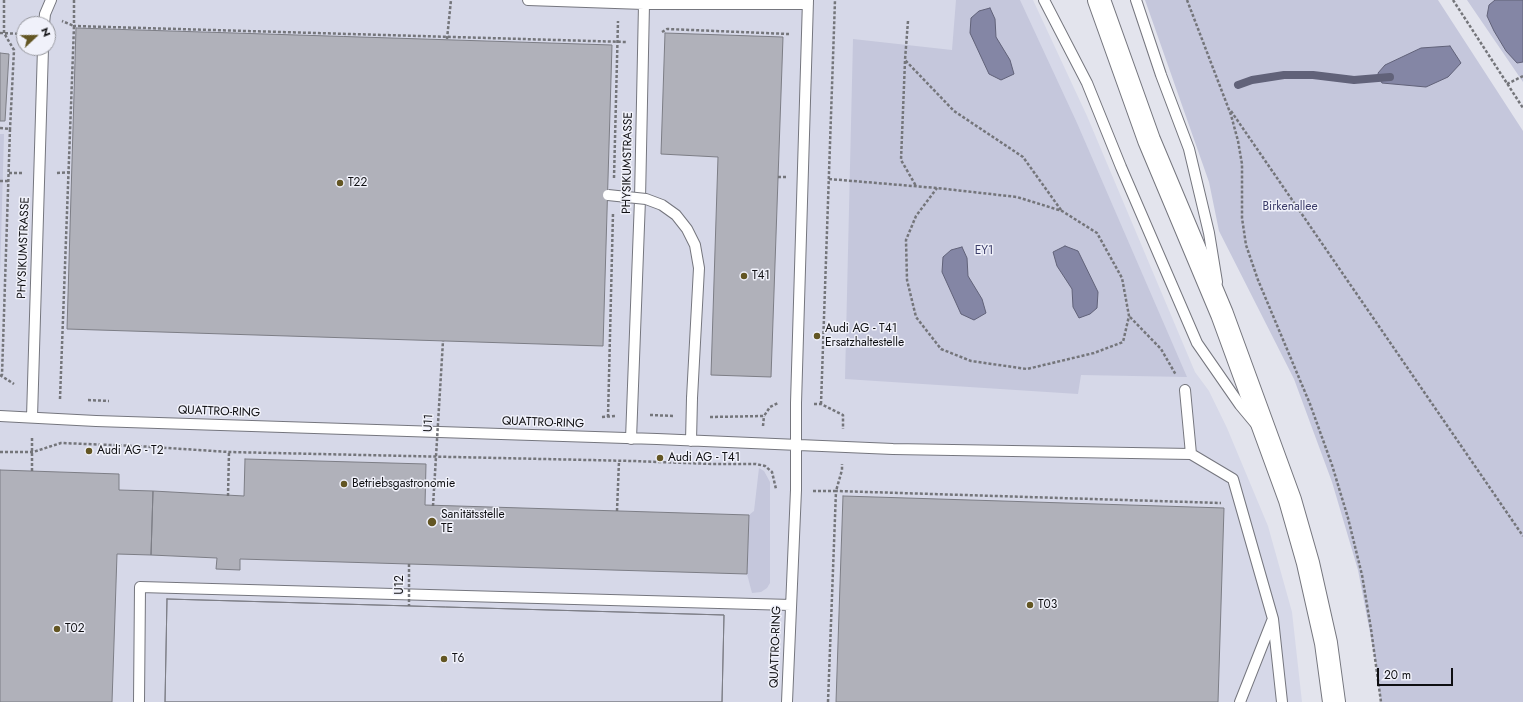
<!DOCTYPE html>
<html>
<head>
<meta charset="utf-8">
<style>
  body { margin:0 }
  #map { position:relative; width:1523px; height:702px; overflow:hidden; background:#e3e4ed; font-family:Jost,sans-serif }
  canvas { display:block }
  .north { position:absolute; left:16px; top:16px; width:40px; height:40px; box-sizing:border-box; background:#f0f1fa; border:1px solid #96979d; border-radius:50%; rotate:68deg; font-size:11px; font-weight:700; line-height:16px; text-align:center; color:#0f0f12 }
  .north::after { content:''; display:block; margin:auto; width:14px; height:18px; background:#635623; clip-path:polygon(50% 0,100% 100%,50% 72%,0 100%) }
  .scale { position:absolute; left:1377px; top:668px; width:76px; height:18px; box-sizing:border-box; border:2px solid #0f0f12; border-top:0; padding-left:5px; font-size:12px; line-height:14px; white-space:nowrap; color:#0f0f12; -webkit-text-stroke:3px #f0f1fa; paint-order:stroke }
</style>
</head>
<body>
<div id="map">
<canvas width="1523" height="702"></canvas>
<div class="north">N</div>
<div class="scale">20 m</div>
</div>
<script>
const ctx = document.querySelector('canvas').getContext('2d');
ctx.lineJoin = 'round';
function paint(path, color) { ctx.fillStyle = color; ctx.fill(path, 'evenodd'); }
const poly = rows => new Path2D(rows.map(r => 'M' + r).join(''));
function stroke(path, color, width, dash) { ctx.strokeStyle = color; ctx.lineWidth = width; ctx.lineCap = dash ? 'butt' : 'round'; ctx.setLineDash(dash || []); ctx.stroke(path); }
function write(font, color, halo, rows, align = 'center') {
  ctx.font = font + ' Jost,sans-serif'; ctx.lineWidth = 3; ctx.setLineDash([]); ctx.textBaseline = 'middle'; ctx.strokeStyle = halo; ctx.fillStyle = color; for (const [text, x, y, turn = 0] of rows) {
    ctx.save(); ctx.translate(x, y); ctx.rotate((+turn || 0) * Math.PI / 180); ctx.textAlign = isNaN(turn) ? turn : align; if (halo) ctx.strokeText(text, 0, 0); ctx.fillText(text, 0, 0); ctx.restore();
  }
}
paint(poly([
  [0,0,1033,0,1087,116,1195,372,1209,391,1227,428,1268,526,1292,612,1302,702,0,702],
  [24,24,48,24,48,48,24,48]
]), '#d6d8e8');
paint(poly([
  [956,0,1020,0,1077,123,1187,377,1081,375,1078,394,845,379,853,39,952,50],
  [1145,0,1438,0,1523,131,1523,702,1381,702,1376,664,1358,570,1332,482,1294,379,1219,231,1209,182],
  [1467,0,1523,0,1523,82],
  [0,134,4,134,0,276],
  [759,468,764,471,770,482,770,583,767,588,761,592,752,593,747,574,749,515,754,511]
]), '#c5c7dc');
const water = poly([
  [1495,0,1523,0,1523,62,1517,63,1506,51,1494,31,1487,16,1489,5,1495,0],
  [990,8,995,19,996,37,1010,60,1014,74,1001,80,989,74,970,33,971,18,979,11,990,8],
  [1450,46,1461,63,1448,77,1426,87,1382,83,1379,78,1378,73,1385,65,1421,48,1450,46],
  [1065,246,1078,251,1098,292,1097,308,1090,314,1079,318,1073,307,1072,289,1057,266,1053,252,1065,246],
  [962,247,967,258,968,276,982,299,986,313,974,320,961,314,942,272,943,257,951,250,962,247]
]);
paint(water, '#8486a5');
stroke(water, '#616279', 1);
stroke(poly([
  [1238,85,1252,80,1284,75,1313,75,1354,80,1390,77]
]), '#616279', 8);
const building = poly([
  [76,28,612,45,603,346,67,329,76,28],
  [665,33,783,37,771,377,711,375,718,157,661,154,665,33],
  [0,53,9,54,5,121,0,121,0,53],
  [245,459,426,464,425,505,749,515,747,574,240,559,240,570,216,569,217,558,151,555,153,491,244,496,245,459],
  [0,470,119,474,119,490,153,491,151,555,117,554,112,702,0,702,0,470],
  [843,496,1224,508,1218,702,836,702,843,496],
  [167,599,724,615,722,702,165,702,167,599],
  [167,599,724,615,722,702,165,702,167,599]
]);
paint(building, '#b0b1ba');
stroke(building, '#7d7e86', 1);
const lane = poly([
  [528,0,644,4,808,4],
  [1044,0,1087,83,1121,167,1197,343,1240,405,1255,423],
  [1136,0,1161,75,1189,149,1209,233,1217,282],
  [44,24,45,14,51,0],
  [1185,390,1191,454],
  [0,416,96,421,657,439,893,449,1191,454,1233,479,1273,619,1282,702],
  [32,417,43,48],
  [631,439,640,199,644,4],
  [691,441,692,398],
  [139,702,140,587,791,605],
  [787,702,796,490,796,403,808,0],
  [1240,702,1272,621]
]);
const secondary = poly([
  [1099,0,1149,140,1222,314,1290,500,1308,563,1326,643,1334,702]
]);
stroke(lane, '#75767e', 12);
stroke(secondary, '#75767e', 24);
stroke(poly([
  [4,0,4,33,14,50,10,129],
  [74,0,74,26,626,42],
  [1187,0,1231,115,1238,141,1242,164,1242,218,1246,245,1258,280,1310,404,1332,465,1348,518,1362,575,1371,629,1381,702],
  [1453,0,1523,108],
  [908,21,905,60,954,111,1023,157,1061,210],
  [662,32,667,29,789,34],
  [0,33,24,34],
  [905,61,901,160,916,186],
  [1507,84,1523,76],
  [1231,111,1523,536],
  [0,128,10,129,2,375],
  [9,173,22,173],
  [57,173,72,172],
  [778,177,786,177],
  [614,178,618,21],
  [829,179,937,188,1017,197,1062,211,1097,233,1122,278,1129,316,1123,342,1094,353,1027,369,971,361,941,349,916,317,907,280,906,240,916,216,937,188],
  [0,181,9,181],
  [1130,317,1161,349,1176,375],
  [0,375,14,384],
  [60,399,74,26,62,21],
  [88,400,109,401],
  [814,404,821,404,843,415,843,429],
  [821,404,835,0],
  [650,415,675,416],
  [602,417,615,416],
  [608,417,613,213],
  [710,417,764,416,770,407,778,403],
  [763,426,764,416],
  [0,452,33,452,61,443,137,446,229,452,633,461,712,464,756,464,765,466,772,472,776,489],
  [32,471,32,436],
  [813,491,836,491,842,470,842,464],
  [228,496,229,452],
  [617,511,619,461],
  [828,702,836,491,1221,503]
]), '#74757a', 2.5, [3, 2]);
stroke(lane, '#fff', 10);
stroke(secondary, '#fff', 22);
const laneBridge = poly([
  [608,195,646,199,662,205,676,215,687,229,695,245,699,268,692,398]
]);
stroke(laneBridge, '#75767e', 12, []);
stroke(poly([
  [447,39,451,0],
  [433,506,443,341],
  [409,564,409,606]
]), '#74757a', 2.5, [3, 2]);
stroke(laneBridge, '#fff', 10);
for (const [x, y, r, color] of [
  [340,183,4,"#635623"],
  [744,276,4,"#635623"],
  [817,336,4,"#635623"],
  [89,451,4,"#635623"],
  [660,458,4,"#635623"],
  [344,484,4,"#635623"],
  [432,522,5,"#635623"],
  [1030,605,4,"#635623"],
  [57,629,4,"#635623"],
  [444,659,4,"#635623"]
]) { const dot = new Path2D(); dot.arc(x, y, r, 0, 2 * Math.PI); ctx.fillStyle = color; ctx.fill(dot); stroke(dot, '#f0f1fa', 1.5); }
write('12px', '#0f0f12', '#f0f1fa', [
  ["PHYSIKUMSTRASSE",628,163,-89],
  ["PHYSIKUMSTRASSE",24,248,-88],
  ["QUATTRO-RING",219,412,2],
  ["U11",429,423,-87],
  ["QUATTRO-RING",543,423,2],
  ["U12",400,585,-90],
  ["QUATTRO-RING",776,647,-88]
]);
write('12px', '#0f0f12', '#f0f1fa', [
  ["T22",348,183],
  ["T41",752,276],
  ["Audi AG - T41",825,329],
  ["Ersatzhaltestelle",825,343],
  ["Audi AG - T2",97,451],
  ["Audi AG - T41",668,458],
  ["Betriebsgastronomie",352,484],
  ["Sanitätsstelle",441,515],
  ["TE",441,529],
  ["T03",1038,605],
  ["T02",65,629],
  ["T6",452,659]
], 'left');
write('12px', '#3a3b68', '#f0f1fa', [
  ["Birkenallee",1290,207],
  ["EY1",984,251]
]);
</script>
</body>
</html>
